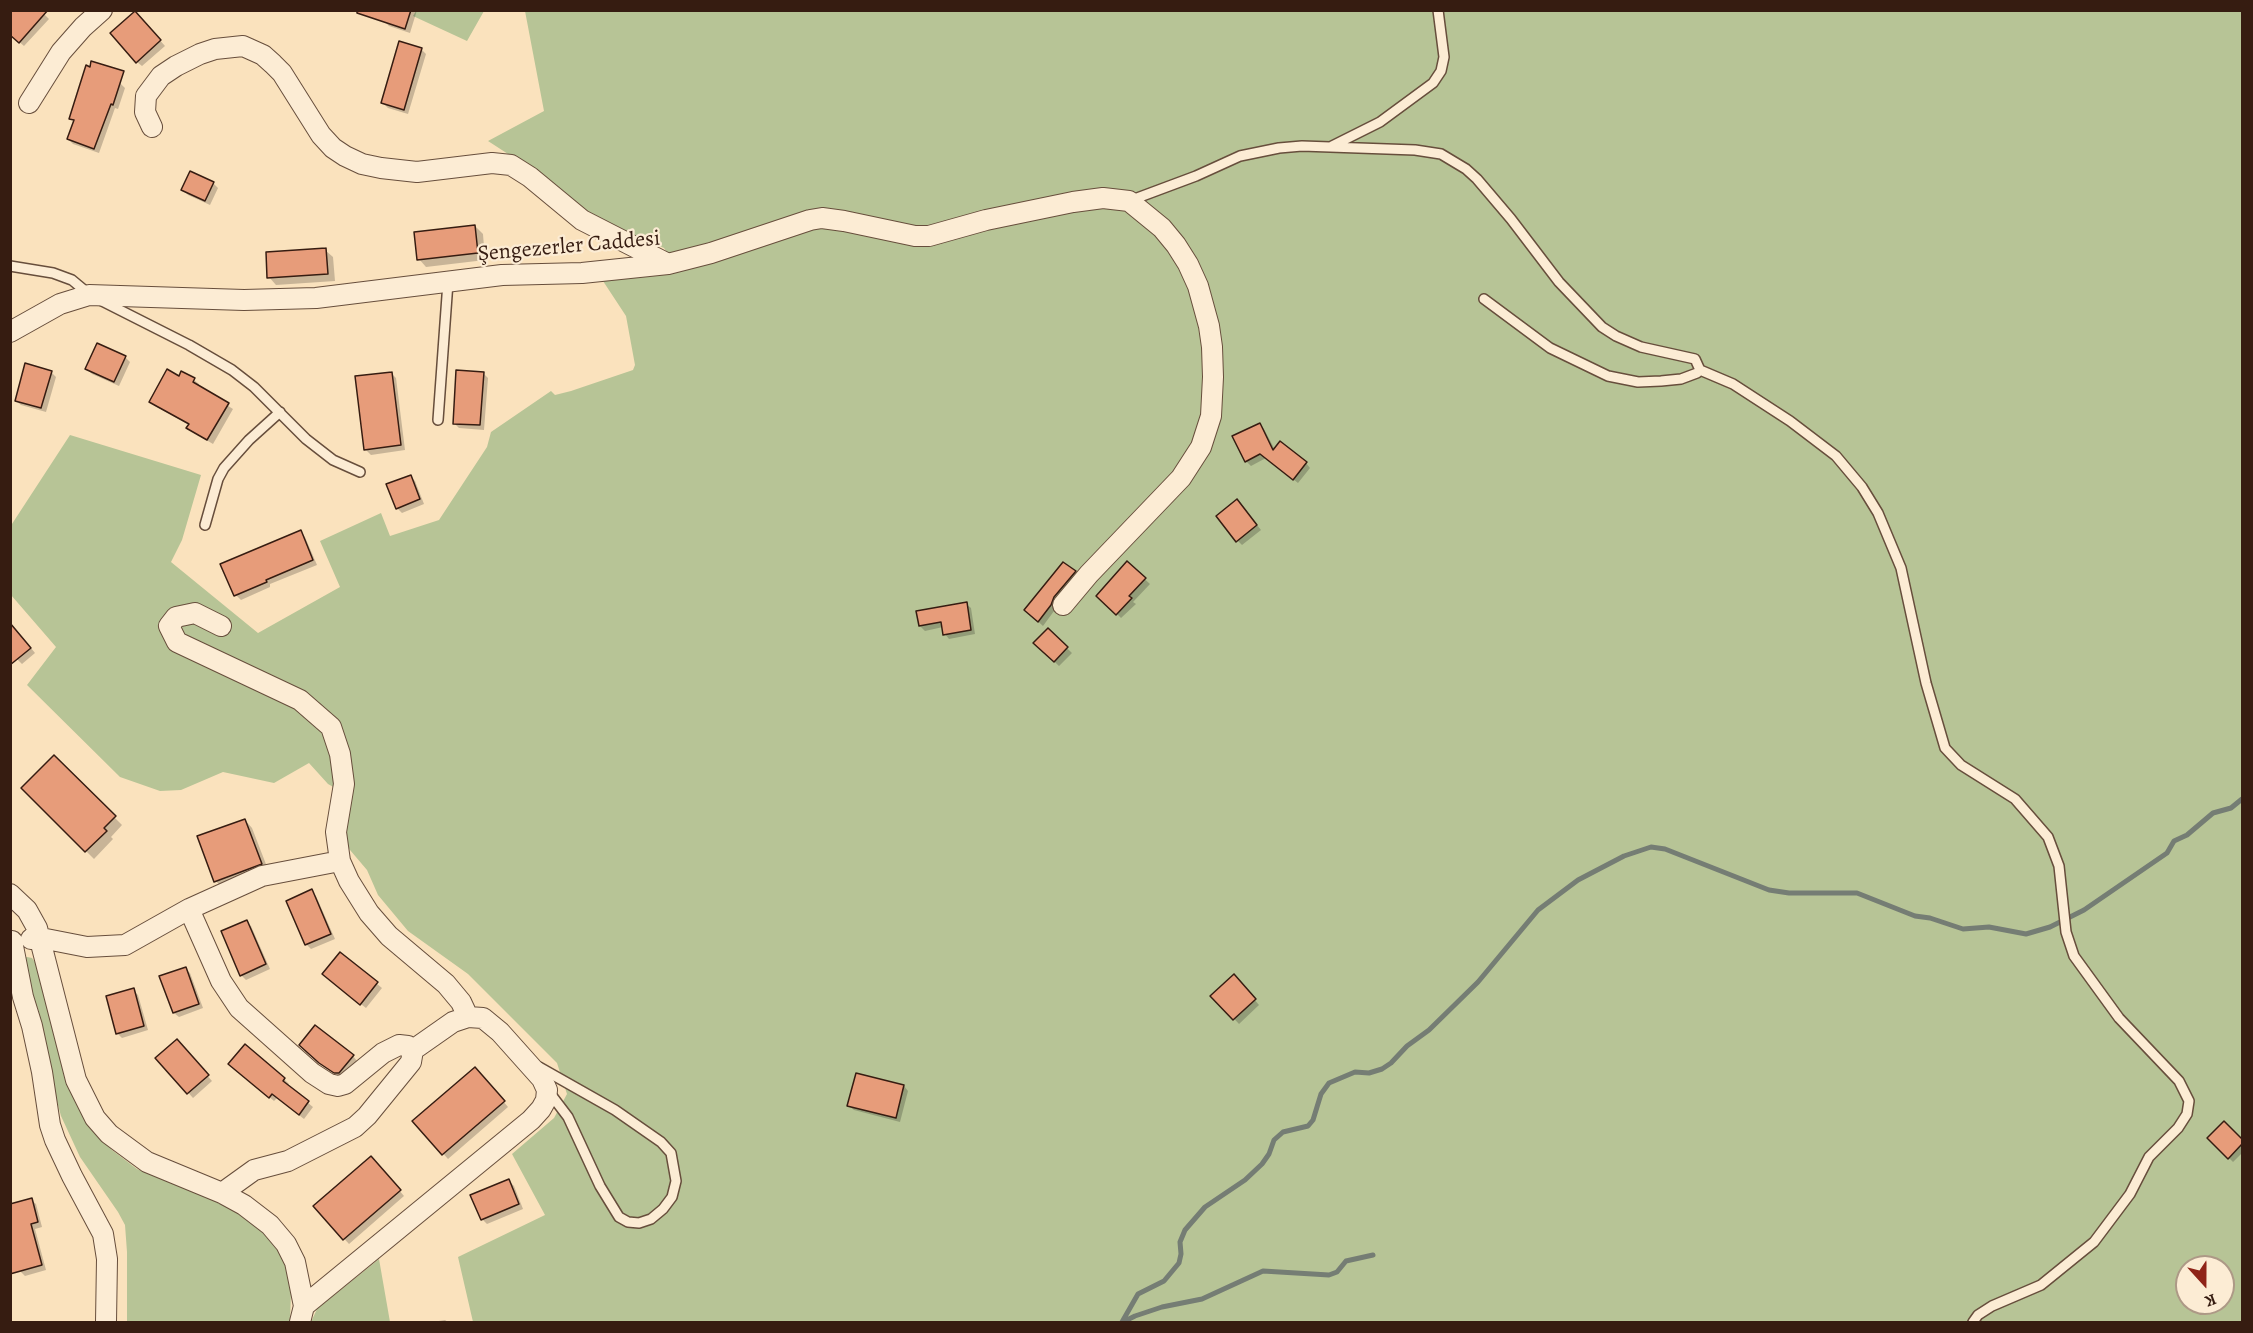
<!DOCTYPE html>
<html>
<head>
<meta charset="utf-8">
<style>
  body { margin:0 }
  #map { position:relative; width:2253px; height:1333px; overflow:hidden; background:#fae2bd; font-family:Alegreya,serif }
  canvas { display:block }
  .frame { position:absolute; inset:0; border:12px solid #361c11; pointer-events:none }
  .north { position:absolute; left:2175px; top:1255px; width:60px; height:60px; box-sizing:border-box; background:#fcecd4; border:2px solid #ad9986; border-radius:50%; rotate:159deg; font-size:16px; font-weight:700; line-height:24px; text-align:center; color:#361c11 }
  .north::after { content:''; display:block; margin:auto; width:21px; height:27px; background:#8f2418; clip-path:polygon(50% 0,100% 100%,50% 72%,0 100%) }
</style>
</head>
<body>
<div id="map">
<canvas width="2253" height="1333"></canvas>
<div class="frame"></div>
<div class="north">K</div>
</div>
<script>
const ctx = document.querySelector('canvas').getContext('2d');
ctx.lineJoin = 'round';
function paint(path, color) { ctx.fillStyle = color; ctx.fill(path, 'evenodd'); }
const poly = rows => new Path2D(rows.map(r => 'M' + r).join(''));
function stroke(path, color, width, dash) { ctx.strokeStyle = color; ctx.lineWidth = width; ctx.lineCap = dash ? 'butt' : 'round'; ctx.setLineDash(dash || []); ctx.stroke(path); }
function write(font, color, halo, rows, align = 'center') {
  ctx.font = font + ' Alegreya,serif'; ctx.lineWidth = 4.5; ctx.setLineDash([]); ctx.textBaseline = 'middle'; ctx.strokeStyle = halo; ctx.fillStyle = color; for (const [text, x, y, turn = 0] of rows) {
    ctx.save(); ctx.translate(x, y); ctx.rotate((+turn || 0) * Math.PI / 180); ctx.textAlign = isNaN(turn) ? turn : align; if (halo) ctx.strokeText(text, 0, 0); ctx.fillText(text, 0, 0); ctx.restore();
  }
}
paint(poly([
  [416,11,416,10,484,11,467,41,413,16],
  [525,11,2242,11,2242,1322,473,1322,458,1257,545,1215,512,1154,554,1118,567,1094,557,1063,468,974,408,931,378,895,367,870,350,850,344,839,350,811,344,793,328,784,309,763,274,783,223,772,181,790,160,791,120,777,27,685,56,647,11,595,10,527,70,435,201,475,182,540,171,562,258,633,340,587,320,541,381,513,390,536,439,520,487,447,491,432,551,391,555,395,571,391,633,370,635,365,626,316,603,281,680,272,664,248,605,224,583,213,542,176,488,141,544,111],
  [2187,1267,2223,1267,2223,1303,2187,1303],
  [27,957,32,958,37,965,102,1138,112,1150,137,1169,239,1211,272,1237,288,1267,291,1291,290,1322,127,1322,127,1252,125,1225,118,1212,80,1157,61,1116,53,1087,48,1052,38,1009,28,986,21,958],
  [379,1259,390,1322,311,1322,317,1309]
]), '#b7c496');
paint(poly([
  [40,10,49,19,24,46,10,34],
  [387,10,417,10,410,33,389,26,384,21],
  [139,17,165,46,142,66,137,62],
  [421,49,426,54,408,114,388,108,383,103],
  [102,66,125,88,118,109,115,108,99,153,73,144,68,139,75,122,71,118],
  [213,183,218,188,210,205,188,195,183,190],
  [475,226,483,234,485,260,426,267,419,259],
  [325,250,333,257,335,281,276,285,269,277],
  [125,357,130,362,119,386,92,374,87,369],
  [51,372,56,377,46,412,21,405,16,401],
  [182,373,194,380,199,384,198,387,233,409,213,444,193,432,188,428,189,425,155,406,151,401,179,378],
  [391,373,396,378,405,450,371,455,366,450,357,377],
  [483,373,488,378,484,430,459,428,454,423],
  [1260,424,1264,429,1275,450,1306,463,1310,468,1298,483,1266,458,1251,466,1246,461],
  [411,477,415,481,424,504,402,513,397,508],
  [1242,506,1261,530,1242,545,1238,541],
  [300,532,305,537,317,565,270,584,270,587,241,600,236,595],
  [1127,563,1150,584,1133,602,1136,604,1121,618,1099,596],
  [1075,572,1079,577,1043,626,1031,615],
  [966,604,971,608,975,634,949,639,945,634,943,627,925,631,920,626],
  [10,622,35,653,22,664,10,652],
  [1048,630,1072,653,1059,666,1035,643],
  [54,757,122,825,111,837,113,839,94,859,23,788],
  [245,820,252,828,269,872,223,889,216,881],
  [311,891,316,896,335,939,311,949,306,944],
  [246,922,251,926,270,969,246,980,241,975],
  [340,954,382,988,366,1008,329,979],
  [185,969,190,973,203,1008,179,1017,174,1013],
  [1234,976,1259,1005,1239,1024,1213,996],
  [133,990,138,995,148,1030,122,1038,117,1033],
  [181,1046,212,1081,193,1098,157,1058],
  [246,1046,284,1079,289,1084,287,1086,313,1107,304,1119,277,1098,274,1101,235,1068],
  [306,1050,353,1056,357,1061,345,1076,340,1077],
  [480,1074,508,1107,448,1159,414,1121],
  [904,1086,908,1091,900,1122,854,1110,849,1106],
  [2224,1123,2242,1141,2242,1153,2233,1162,2209,1138],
  [376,1163,404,1196,349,1244,315,1207],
  [509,1181,514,1186,523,1209,487,1224,482,1219],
  [31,1200,36,1204,42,1227,35,1229,46,1270,25,1276,20,1271],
  [445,1320,448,1322,432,1322]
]), '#0003');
stroke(poly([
  [1122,1322,1138,1294,1164,1281,1179,1263,1181,1254,1180,1242,1185,1230,1205,1207,1245,1180,1262,1164,1269,1154,1274,1140,1283,1132,1308,1126,1313,1120,1321,1094,1329,1083,1355,1072,1369,1073,1382,1069,1391,1063,1407,1046,1429,1030,1478,982,1538,910,1578,880,1624,856,1651,847,1665,849,1769,890,1789,893,1857,893,1915,916,1930,918,1963,929,1989,927,2026,934,2050,927,2084,910,2167,853,2174,841,2187,835,2213,813,2231,808,2242,799],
  [1123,1322,1135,1316,1162,1307,1202,1299,1263,1271,1329,1275,1337,1272,1346,1261,1373,1255]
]), '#757d74', 5);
const building = poly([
  [10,10,48,10,19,43,10,35,10,10],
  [357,10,411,10,405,29,357,13,357,10],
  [135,11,161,40,136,63,110,33,135,11],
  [399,41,422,48,404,110,381,103,399,41],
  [91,61,124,71,113,105,111,104,94,149,67,139,74,120,69,119,86,65,90,67,91,61],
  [190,171,214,182,205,201,181,190,190,171],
  [475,225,478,253,417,260,414,232,475,225],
  [326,248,328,274,267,278,266,252,326,248],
  [97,343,126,356,114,382,85,369,97,343],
  [25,363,52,371,41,408,15,401,25,363],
  [167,369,179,376,181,371,195,378,193,382,229,403,207,440,186,428,189,424,149,402,167,369],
  [456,370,484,372,480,425,453,424,456,370],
  [392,372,401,445,364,450,355,376,392,372],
  [1260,423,1273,450,1280,441,1307,462,1293,480,1260,454,1245,462,1232,436,1260,423],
  [411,475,420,499,396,509,386,484,411,475],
  [1237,499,1257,525,1236,542,1216,516,1237,499],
  [301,530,313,560,266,580,267,582,234,596,220,564,301,530],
  [1127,561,1146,578,1129,596,1132,598,1116,615,1096,596,1127,561],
  [1063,562,1076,571,1054,597,1051,605,1038,622,1024,610,1063,562],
  [967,602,971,630,943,635,941,622,919,626,916,611,967,602],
  [10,623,31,648,10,665,10,623],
  [1048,628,1068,647,1054,662,1033,643,1048,628],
  [54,755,116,816,104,828,107,831,85,852,21,788,54,755],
  [245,819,262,864,214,882,197,836,245,819],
  [312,889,331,934,305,945,286,901,312,889],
  [247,920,266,964,240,976,221,931,247,920],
  [340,952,378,982,360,1005,322,974,340,952],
  [186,967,199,1004,173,1013,159,976,186,967],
  [1234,974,1256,999,1233,1020,1210,996,1234,974],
  [134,988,144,1026,116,1034,106,996,134,988],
  [315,1025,354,1055,339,1073,334,1073,319,1063,299,1045,315,1025],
  [177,1039,209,1075,187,1094,155,1058,177,1039],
  [245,1044,285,1078,283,1081,309,1101,299,1115,272,1094,269,1098,228,1064,245,1044],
  [475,1067,505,1101,442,1155,412,1121,475,1067],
  [856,1073,904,1085,896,1118,847,1106,856,1073],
  [2224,1121,2242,1139,2242,1144,2228,1159,2207,1138,2224,1121],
  [371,1156,401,1190,343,1240,313,1206,371,1156],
  [509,1179,519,1204,481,1220,470,1195,509,1179],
  [32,1198,38,1222,31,1224,42,1265,10,1274,10,1204,32,1198]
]);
paint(building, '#e79c7a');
stroke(building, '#361c11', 1.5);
const service = poly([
  [1332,146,1380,122,1433,83,1441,71,1444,57,1438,10],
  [1129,201,1196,176,1240,156,1279,148,1302,146,1415,150,1441,154,1466,169,1477,179,1511,219,1559,282,1602,327,1616,336,1641,347,1695,359,1700,370,1697,373,1681,379,1661,381,1638,382,1608,376,1550,348,1484,299],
  [10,266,53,273,72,280,90,295],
  [102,301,189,345,232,370,254,387,306,439,333,460,360,472],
  [1700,370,1733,384,1790,421,1836,456,1862,487,1878,513,1901,568,1926,683,1945,748,1961,765,2015,799,2048,837,2059,866,2066,932,2074,956,2119,1018,2179,1081,2189,1101,2187,1114,2178,1128,2149,1157,2130,1194,2094,1242,2041,1285,1992,1306,1978,1315,1973,1322],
  [438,420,448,282],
  [205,525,218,479,224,468,249,440,280,412],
  [539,1067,615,1110,661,1142,671,1153,676,1181,672,1197,663,1209,651,1219,639,1223,628,1222,619,1217,600,1186,568,1117,549,1092]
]);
const minor = poly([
  [29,103,61,52,83,27,102,10],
  [152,127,145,112,146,96,161,76,176,66,200,54,215,49,243,46,263,55,273,64,282,73,321,135,333,148,345,156,362,164,381,168,417,172,492,163,511,165,530,177,582,220,668,264],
  [10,332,60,304,89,295,244,300,316,298,502,275,582,273,668,264,711,253,810,220,822,218,844,221,915,236,929,236,986,220,1073,202,1103,198,1129,201,1162,228,1176,245,1188,264,1198,286,1209,326,1212,347,1213,377,1211,416,1201,447,1181,478,1089,574,1063,605],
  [221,626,195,613,176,617,169,626,177,642,300,700,331,727,340,754,344,784,336,832,340,861,349,881,369,913,389,936,446,984,461,1002,468,1017],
  [10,894,27,910,37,928,76,1080,95,1118,109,1134,147,1162,222,1193,244,1205,270,1225,286,1244,295,1262,304,1306,300,1322],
  [189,909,221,981,239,1008,312,1073,329,1084,338,1086,345,1084,383,1053,399,1045,408,1046,413,1050],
  [31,939,41,938,87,947,125,945,189,909,262,876,340,861],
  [12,941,23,997,32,1026,42,1072,50,1125,55,1140,72,1176,103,1234,107,1259,106,1322],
  [222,1193,254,1170,288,1161,355,1127,367,1116,411,1062,413,1050,453,1022,468,1017,483,1018,500,1032,542,1079,547,1090,546,1100,541,1109,531,1120,304,1306]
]);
stroke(service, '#674e3c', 12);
stroke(minor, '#674e3c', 22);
stroke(service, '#fcecd4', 9);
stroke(minor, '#fcecd4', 20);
write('22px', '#361c11', '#fcecd4', [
  ["Şengezerler Caddesi",569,247,-5]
]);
</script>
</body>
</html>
